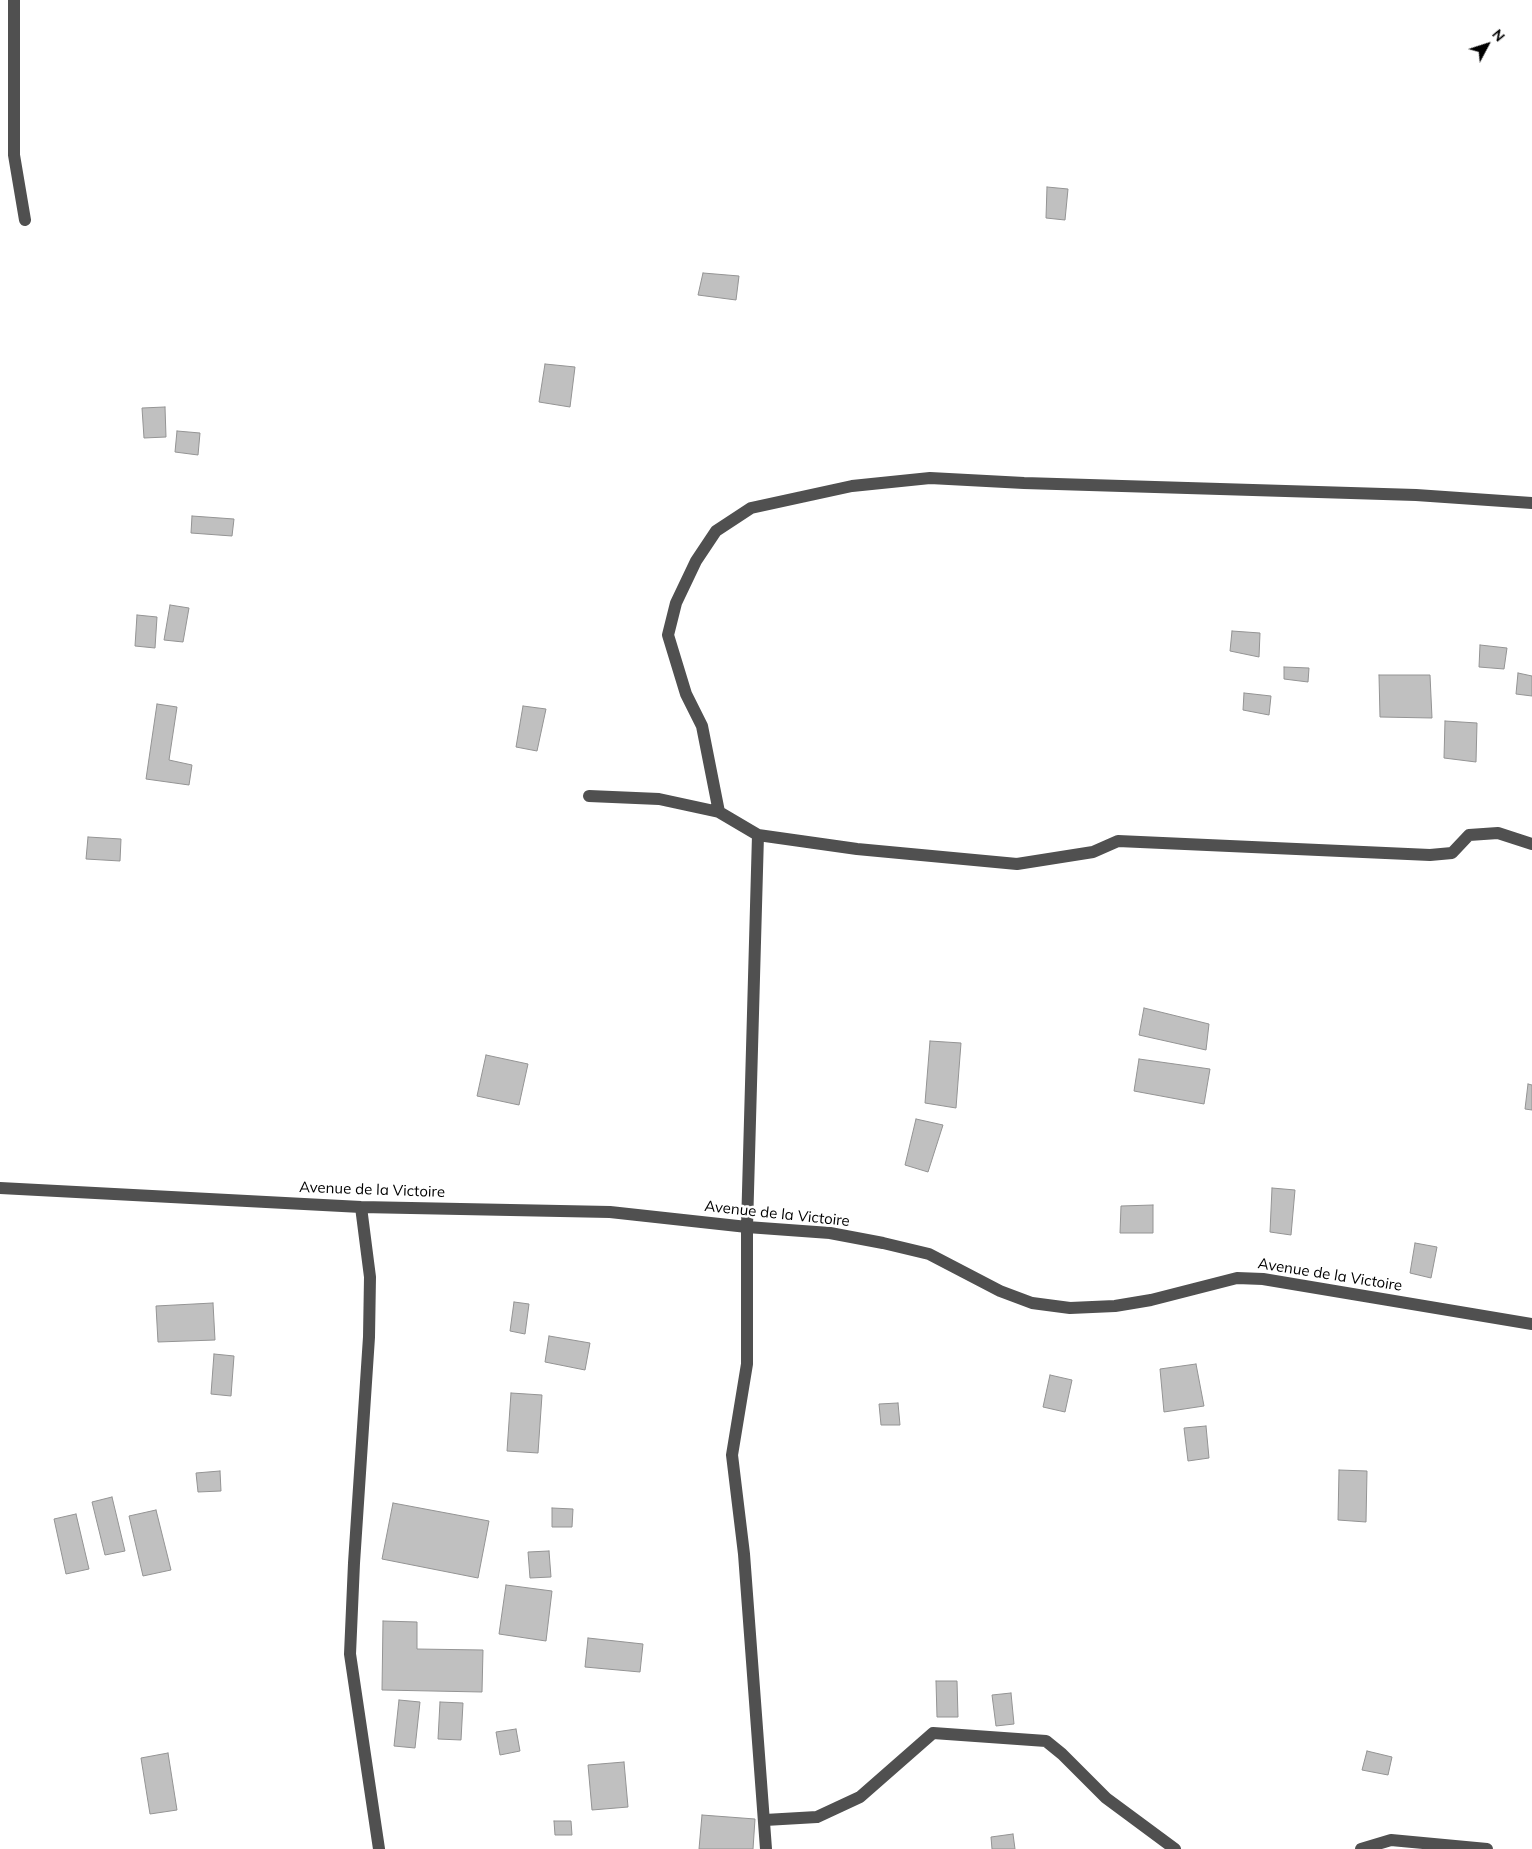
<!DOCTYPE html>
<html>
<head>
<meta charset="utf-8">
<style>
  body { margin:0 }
  #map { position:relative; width:1532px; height:1849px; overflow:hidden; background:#fff; font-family:Mulish,sans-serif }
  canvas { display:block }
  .north { position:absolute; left:1462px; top:20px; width:50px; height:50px; -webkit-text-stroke:4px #fff; paint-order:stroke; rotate:50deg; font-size:14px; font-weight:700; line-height:20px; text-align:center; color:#000 }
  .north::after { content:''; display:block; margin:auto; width:18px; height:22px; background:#000; clip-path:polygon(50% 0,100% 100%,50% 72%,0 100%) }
</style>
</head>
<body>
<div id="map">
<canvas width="1532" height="1849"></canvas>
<div class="north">N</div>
</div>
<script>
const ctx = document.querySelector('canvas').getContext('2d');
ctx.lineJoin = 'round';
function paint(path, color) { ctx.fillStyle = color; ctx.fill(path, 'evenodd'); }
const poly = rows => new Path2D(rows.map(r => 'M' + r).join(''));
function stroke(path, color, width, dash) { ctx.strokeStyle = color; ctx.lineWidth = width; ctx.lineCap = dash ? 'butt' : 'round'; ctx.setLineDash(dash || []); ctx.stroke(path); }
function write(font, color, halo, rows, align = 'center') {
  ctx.font = font + ' Mulish,sans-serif'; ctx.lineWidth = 5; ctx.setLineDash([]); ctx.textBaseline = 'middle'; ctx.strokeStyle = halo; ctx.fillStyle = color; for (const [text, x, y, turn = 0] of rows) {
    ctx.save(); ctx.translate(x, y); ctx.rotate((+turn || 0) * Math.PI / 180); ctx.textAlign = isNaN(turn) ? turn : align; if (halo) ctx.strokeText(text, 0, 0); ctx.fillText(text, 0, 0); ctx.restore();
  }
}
const building = poly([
  [1047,187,1068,189,1065,220,1046,218,1047,187],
  [703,273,739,276,736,300,698,295,703,273],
  [545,364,575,367,570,407,539,402,545,364],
  [165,407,166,437,144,438,142,408,165,407],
  [177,431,200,433,198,455,175,452,177,431],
  [192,516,234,519,232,536,191,533,192,516],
  [170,605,189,608,183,642,164,640,170,605],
  [137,615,157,617,155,648,135,646,137,615],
  [1232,631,1260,633,1259,657,1230,651,1232,631],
  [1480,645,1507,648,1504,669,1479,667,1480,645],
  [1284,667,1309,668,1308,682,1284,679,1284,667],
  [1518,673,1532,676,1532,696,1516,694,1518,673],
  [1379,675,1430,675,1432,718,1380,717,1379,675],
  [1244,693,1271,696,1269,715,1243,710,1244,693],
  [157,704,177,707,169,760,192,765,189,785,146,779,157,704],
  [523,706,546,709,537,751,516,747,523,706],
  [1445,721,1477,723,1476,762,1444,758,1445,721],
  [88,837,121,839,120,861,86,859,88,837],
  [1144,1008,1209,1024,1206,1050,1139,1035,1144,1008],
  [930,1041,961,1043,956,1108,925,1103,930,1041],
  [486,1055,528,1064,519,1105,477,1096,486,1055],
  [1139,1059,1210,1069,1204,1104,1134,1091,1139,1059],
  [1528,1084,1532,1085,1532,1110,1525,1109,1528,1084],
  [916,1119,943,1125,928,1172,905,1165,916,1119],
  [1272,1188,1295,1190,1291,1235,1270,1232,1272,1188],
  [1153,1205,1153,1233,1120,1233,1121,1206,1153,1205],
  [1415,1243,1437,1247,1431,1278,1410,1273,1415,1243],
  [514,1302,529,1304,525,1334,510,1331,514,1302],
  [213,1303,215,1340,158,1342,156,1306,213,1303],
  [549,1336,590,1343,585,1370,545,1362,549,1336],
  [214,1354,234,1356,231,1396,211,1394,214,1354],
  [1196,1364,1204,1406,1164,1412,1160,1369,1196,1364],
  [1050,1375,1072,1380,1065,1412,1043,1407,1050,1375],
  [511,1393,542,1395,538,1453,507,1451,511,1393],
  [898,1403,900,1425,881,1425,879,1404,898,1403],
  [1206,1426,1209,1458,1188,1461,1184,1428,1206,1426],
  [1339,1470,1367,1471,1366,1522,1338,1520,1339,1470],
  [220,1471,221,1491,198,1492,196,1473,220,1471],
  [112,1497,125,1551,105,1555,92,1502,112,1497],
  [393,1503,489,1521,478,1578,382,1559,393,1503],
  [552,1508,573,1509,572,1527,552,1527,552,1508],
  [156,1510,171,1570,143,1576,129,1516,156,1510],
  [76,1514,89,1569,66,1574,54,1519,76,1514],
  [549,1551,551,1577,530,1578,528,1552,549,1551],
  [506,1585,552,1591,546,1641,499,1634,506,1585],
  [383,1621,417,1622,417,1649,483,1650,482,1692,382,1690,383,1621],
  [588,1638,643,1644,640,1672,585,1667,588,1638],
  [936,1681,957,1681,958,1717,937,1717,936,1681],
  [1011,1693,1014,1724,996,1726,992,1695,1011,1693],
  [399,1700,420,1702,415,1748,394,1746,399,1700],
  [440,1702,463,1703,461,1740,438,1739,440,1702],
  [516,1729,520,1751,500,1755,496,1732,516,1729],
  [1367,1751,1392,1757,1388,1775,1362,1770,1367,1751],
  [168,1753,177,1810,150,1814,141,1758,168,1753],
  [624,1762,628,1807,592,1810,588,1765,624,1762],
  [702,1815,755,1819,753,1849,699,1849,702,1815],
  [554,1821,571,1821,572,1835,555,1835,554,1821],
  [1013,1834,1015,1849,992,1849,991,1837,1013,1834]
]);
paint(building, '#c0c0c0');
stroke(building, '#949494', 1);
stroke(poly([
  [14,0,14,155,25,220],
  [589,796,659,799,719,812,758,835,857,849,1017,864,1093,852,1118,841,1430,855,1452,853,1469,835,1498,833,1532,844],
  [719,812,702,726,686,694,668,635,676,603,696,561,716,531,751,508,852,486,930,478,1024,483,1416,495,1532,503],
  [758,835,747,1227,747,1364,732,1455,744,1554,766,1849],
  [0,1188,361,1207,610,1212,747,1227,830,1233,883,1243,929,1254,1000,1291,1032,1303,1070,1308,1115,1306,1151,1300,1237,1278,1263,1279,1532,1324],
  [361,1207,370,1277,369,1337,354,1563,350,1654,379,1849],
  [765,1820,817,1817,860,1797,933,1733,1046,1741,1062,1754,1106,1798,1175,1849],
  [1361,1849,1391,1840,1487,1849]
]), '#505050', 12);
write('15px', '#000', '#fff', [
  ["Avenue de la Victoire",372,1190,2],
  ["Avenue de la Victoire",777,1214,6],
  ["Avenue de la Victoire",1330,1275,9]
]);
</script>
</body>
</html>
